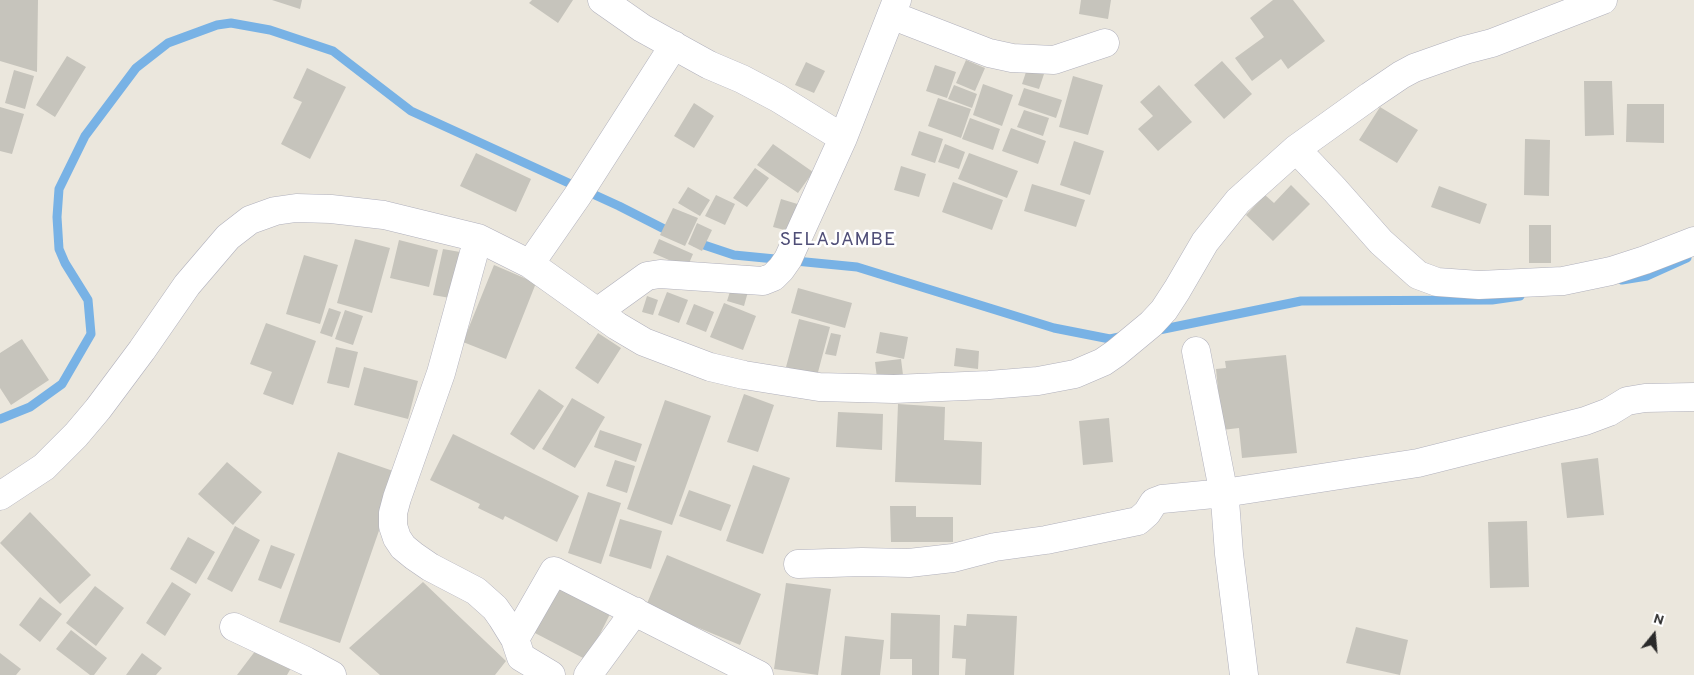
<!DOCTYPE html>
<html>
<head>
<meta charset="utf-8">
<style>
  body { margin:0 }
  #map { position:relative; width:1694px; height:675px; overflow:hidden; background:#ebe7dd; font-family:Overpass,sans-serif }
  canvas { display:block }
  .north { position:absolute; left:1629px; top:610px; width:50px; height:50px; -webkit-text-stroke:4px #fff; paint-order:stroke; rotate:17deg; font-size:14px; font-weight:700; line-height:20px; text-align:center; color:#2a2a2a }
  .north::after { content:''; display:block; margin:auto; width:18px; height:22px; background:#2a2a2a; clip-path:polygon(50% 0,100% 100%,50% 72%,0 100%) }
</style>
</head>
<body>
<div id="map">
<canvas width="1694" height="675"></canvas>
<div class="north">N</div>
</div>
<script>
const ctx = document.querySelector('canvas').getContext('2d');
ctx.lineJoin = 'round';
const poly = rows => new Path2D(rows.map(r => 'M' + r).join(''));
function stroke(path, color, width, dash) { ctx.strokeStyle = color; ctx.lineWidth = width; ctx.lineCap = dash ? 'butt' : 'round'; ctx.setLineDash(dash || []); ctx.stroke(path); }
function paint(path, color) { ctx.fillStyle = color; ctx.fill(path, 'evenodd'); }
function write(font, color, halo, rows, align = 'center') {
  ctx.font = font + ' Overpass,sans-serif'; ctx.lineWidth = 5; ctx.setLineDash([]); ctx.textBaseline = 'middle'; ctx.strokeStyle = halo; ctx.fillStyle = color; for (const [text, x, y, turn = 0] of rows) {
    ctx.save(); ctx.translate(x, y); ctx.rotate((+turn || 0) * Math.PI / 180); ctx.textAlign = isNaN(turn) ? turn : align; if (halo) ctx.strokeText(text, 0, 0); ctx.fillText(text, 0, 0); ctx.restore();
  }
}
stroke(poly([
  [695,242,734,255,857,267,1054,328,1110,339,1124,336],
  [1622,280,1647,276,1687,258],
  [1154,331,1301,301,1492,300,1520,296],
  [0,419,30,407,62,384,91,334,88,300,65,263,59,249,57,217,59,189,85,136,136,68,168,43,217,25,231,23,270,30,333,51,411,111,619,206,674,234]
]), '#78b2e5', 9);
paint(poly([
  [0,0,38,0,37,72,0,61],
  [272,0,302,0,300,9],
  [532,0,573,0,558,23,529,3],
  [1081,0,1111,0,1108,19,1079,14],
  [1273,0,1293,0,1325,41,1288,69,1281,59,1252,81,1235,58,1264,37,1250,18],
  [67,56,86,67,55,117,36,105],
  [966,60,985,68,975,91,956,83],
  [1222,61,1252,94,1224,119,1194,85],
  [806,62,825,71,814,93,795,85],
  [935,65,956,72,947,98,926,91],
  [307,68,346,87,310,159,281,144,302,102,293,98],
  [1027,69,1044,74,1039,89,1022,84],
  [14,70,34,76,25,109,5,103],
  [1073,76,1103,85,1088,135,1059,127],
  [1584,81,1612,81,1614,135,1585,136],
  [983,84,1013,95,1002,126,973,115],
  [954,85,977,94,972,108,948,99],
  [1159,85,1192,122,1158,151,1138,129,1153,116,1140,102],
  [1024,88,1062,100,1056,118,1018,105],
  [938,98,971,109,961,138,928,126],
  [694,103,714,116,694,148,674,136],
  [1627,104,1664,104,1664,143,1626,142],
  [0,107,24,114,12,154,0,151],
  [1380,107,1418,130,1397,163,1359,140],
  [1024,110,1049,118,1043,136,1017,127],
  [970,118,1000,129,993,150,962,139],
  [1011,128,1046,141,1038,164,1002,151],
  [919,131,943,139,935,163,911,155],
  [1525,139,1550,140,1549,196,1524,195],
  [1074,141,1104,151,1090,195,1060,185],
  [773,144,813,172,798,193,757,165],
  [945,144,965,152,959,169,938,162],
  [476,153,531,179,516,212,460,186],
  [969,153,1018,171,1007,198,958,179],
  [901,166,926,174,919,197,894,190],
  [755,168,769,178,747,207,733,198],
  [953,182,1003,200,992,230,942,212],
  [1032,184,1085,200,1076,227,1024,211],
  [1291,185,1310,204,1273,241,1246,215,1265,195,1274,203],
  [1439,186,1487,204,1480,224,1431,207],
  [688,187,710,200,700,216,678,203],
  [716,195,735,204,725,225,705,216],
  [781,199,804,206,796,233,773,227],
  [673,208,698,218,685,246,660,235],
  [697,223,712,230,702,251,688,244],
  [1529,225,1551,225,1551,263,1529,263],
  [355,239,390,248,372,313,337,303],
  [659,239,693,254,687,268,653,253],
  [399,240,438,250,429,287,390,278],
  [443,249,460,252,450,298,433,295],
  [304,255,338,265,320,324,286,314],
  [494,265,536,283,506,359,463,342],
  [733,282,749,288,744,306,727,301],
  [798,288,852,303,845,328,791,313],
  [667,292,688,300,679,323,658,315],
  [647,296,658,300,653,315,642,312],
  [724,303,756,316,743,350,710,337],
  [694,304,714,312,706,332,686,324],
  [329,308,341,312,332,337,320,333],
  [345,310,363,316,353,345,335,339],
  [799,319,830,327,817,376,786,367],
  [266,323,316,341,293,405,263,394,272,372,250,364],
  [880,332,908,337,904,359,876,353],
  [598,333,621,348,598,384,575,368],
  [831,333,841,335,836,356,825,354],
  [22,339,49,380,11,405,0,388,0,353],
  [336,347,358,352,349,388,327,383],
  [956,348,979,351,978,369,954,366],
  [1286,355,1297,453,1242,458,1239,428,1222,430,1216,369,1226,368,1225,361],
  [901,359,903,375,877,378,875,362],
  [364,367,418,381,408,419,354,405],
  [539,389,564,406,534,450,510,434],
  [744,394,774,405,758,452,727,442],
  [572,398,605,417,575,468,542,449],
  [665,400,711,416,672,525,627,509],
  [898,404,945,407,944,440,982,442,981,485,895,482],
  [838,412,883,414,882,450,836,447],
  [1109,418,1113,462,1083,465,1079,421],
  [600,430,642,444,636,462,594,447],
  [453,434,579,496,557,542,505,516,503,520,478,508,480,504,430,480],
  [338,452,399,473,340,643,279,622],
  [1598,458,1604,515,1567,518,1561,463],
  [615,460,635,466,627,493,606,486],
  [227,462,262,492,233,525,198,494],
  [753,465,790,478,763,554,726,541],
  [689,490,731,505,721,531,679,516],
  [588,492,621,503,601,564,568,553],
  [890,506,916,506,916,517,953,517,953,542,891,542],
  [30,512,91,575,60,604,0,543],
  [620,519,662,531,651,569,609,556],
  [1527,521,1529,587,1490,588,1488,522],
  [235,526,260,540,232,592,207,579],
  [188,537,215,552,196,584,170,569],
  [271,545,295,554,281,589,258,580],
  [667,555,761,594,740,645,646,606],
  [172,582,191,594,165,636,146,623],
  [423,582,506,661,495,675,380,675,349,648],
  [786,583,831,589,818,675,774,669],
  [95,586,124,608,96,646,66,623],
  [556,587,610,614,587,660,533,632],
  [40,597,62,614,40,642,19,625],
  [891,613,940,615,939,675,912,675,912,659,890,659],
  [967,614,1017,616,1014,675,965,675,966,659,952,658,954,625,966,626],
  [1356,627,1408,640,1400,675,1346,663],
  [71,630,107,658,94,675,90,675,56,649],
  [845,636,884,640,880,675,841,675],
  [259,646,291,668,287,675,237,675],
  [0,653,21,669,16,675,0,675],
  [142,653,162,668,156,675,126,675]
]), '#c6c4bc');
const street = poly([
  [602,0,642,28,709,65,742,79,778,98,843,138],
  [891,15,989,53,1012,58,1054,60,1105,43],
  [1296,149,1335,190,1381,242,1418,275,1437,282,1479,285,1563,281,1611,271,1645,260,1694,241],
  [478,238,441,373,397,498,393,513,393,526,397,538,403,547,414,556,430,567,476,591,495,608,502,618,515,639,521,657,551,675],
  [530,264,578,195,674,45],
  [597,312,647,276,660,274,763,281,773,277,781,269,788,259,843,138,897,0],
  [1196,351,1225,500,1229,554,1244,675],
  [0,496,44,467,76,435,98,409,142,350,187,285,228,237,250,220,275,211,296,208,331,209,384,215,478,238,530,264,617,326,644,342,710,367,744,375,819,387,894,389,989,385,1038,381,1075,374,1103,362,1116,353,1151,324,1164,310,1177,290,1205,242,1238,201,1296,149,1370,96,1401,75,1414,68,1465,50,1492,43,1603,0],
  [798,564,862,562,909,563,953,558,995,547,1046,540,1138,521,1147,513,1154,502,1162,499,1224,493,1418,463,1585,421,1609,412,1627,401,1645,398,1694,397],
  [234,627,306,661,332,675],
  [515,639,554,571,759,675],
  [588,675,635,611]
]);
stroke(street, '#b0b0bc', 29);
stroke(street, '#fff', 28);
ctx.letterSpacing = '1px';
write('19px', '#4f4e77', '#fff', [
  ["SELAJAMBE",838,241]
]);
ctx.letterSpacing = '0px';
</script>
</body>
</html>
